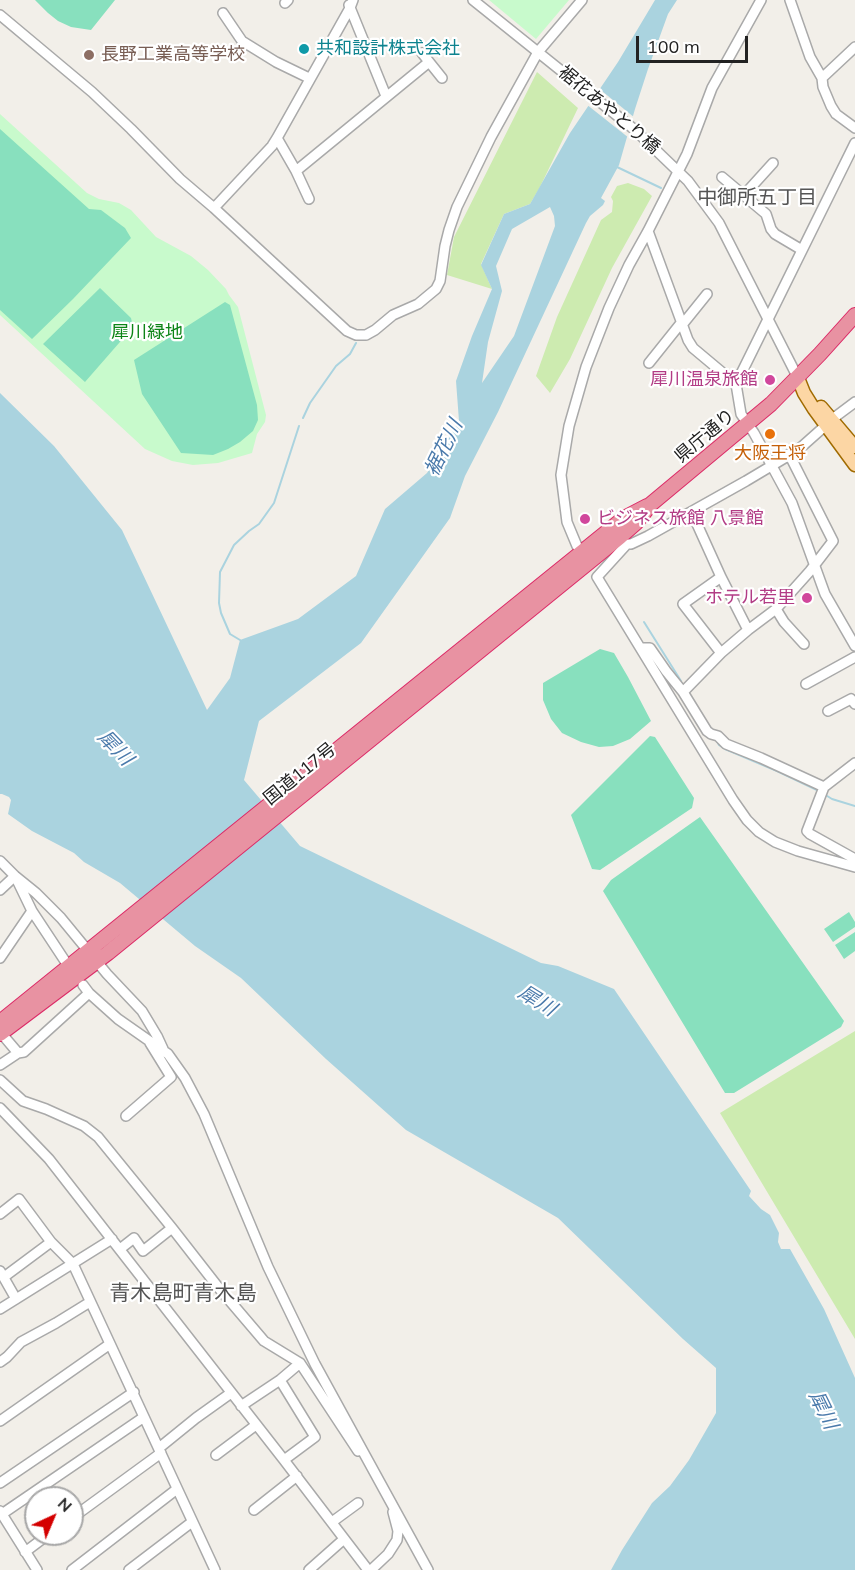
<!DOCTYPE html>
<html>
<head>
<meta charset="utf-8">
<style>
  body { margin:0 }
  #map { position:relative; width:855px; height:1570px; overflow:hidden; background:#f2efe9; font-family:Mulish,sans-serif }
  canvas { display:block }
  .north { position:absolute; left:24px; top:1486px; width:60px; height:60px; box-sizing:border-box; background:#fff; border:2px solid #a7a7a7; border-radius:50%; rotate:44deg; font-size:16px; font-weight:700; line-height:24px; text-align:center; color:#222 }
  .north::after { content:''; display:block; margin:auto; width:21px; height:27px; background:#d40000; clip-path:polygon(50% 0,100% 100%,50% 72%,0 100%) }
  .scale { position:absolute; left:636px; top:36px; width:112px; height:27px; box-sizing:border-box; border:3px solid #222; border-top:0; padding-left:8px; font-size:18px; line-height:21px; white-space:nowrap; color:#222; -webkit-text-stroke:4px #fff; paint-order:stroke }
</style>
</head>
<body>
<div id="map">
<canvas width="855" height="1570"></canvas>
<div class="north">N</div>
<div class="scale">100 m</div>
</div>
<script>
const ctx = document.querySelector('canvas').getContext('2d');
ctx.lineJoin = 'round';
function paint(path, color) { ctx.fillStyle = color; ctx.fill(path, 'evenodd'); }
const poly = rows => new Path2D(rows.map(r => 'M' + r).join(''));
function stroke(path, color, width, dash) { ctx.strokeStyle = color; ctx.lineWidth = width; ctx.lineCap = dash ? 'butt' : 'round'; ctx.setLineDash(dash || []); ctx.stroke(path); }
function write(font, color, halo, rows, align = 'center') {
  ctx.font = font + ' Mulish,"Noto Sans JP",sans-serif'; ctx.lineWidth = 4.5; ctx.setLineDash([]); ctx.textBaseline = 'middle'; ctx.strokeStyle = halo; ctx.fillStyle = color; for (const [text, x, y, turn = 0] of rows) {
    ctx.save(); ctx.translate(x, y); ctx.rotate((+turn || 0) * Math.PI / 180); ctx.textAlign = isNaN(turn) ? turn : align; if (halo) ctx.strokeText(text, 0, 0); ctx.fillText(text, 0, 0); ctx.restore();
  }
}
paint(poly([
  [537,72,578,108,540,187,530,204,504,214,481,264,492,289,447,275,454,237],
  [628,183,644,189,652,196,612,268,570,359,550,393,536,376,557,317,601,220,612,212,613,201,611,197,617,186],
  [855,1031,855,1339,720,1113]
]), '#cdebb0');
paint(poly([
  [489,0,569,0,536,39],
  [0,114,87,193,99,199,119,203,131,210,156,237,191,256,208,270,226,289,229,295,238,307,266,415,265,422,257,434,252,453,218,463,193,465,172,461,145,449,0,315]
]), '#c8facc');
paint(poly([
  [35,0,115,0,91,30,71,27,58,21,48,13],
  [0,129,89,209,101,210,125,228,131,238,73,299,32,339,0,310],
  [100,288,131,318,133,327,85,382,43,344],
  [225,302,230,305,257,405,258,420,253,431,240,442,228,449,213,455,181,453,142,394,134,360],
  [600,649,614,653,628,677,651,721,630,739,613,746,599,747,581,742,562,733,551,719,543,700,543,683],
  [650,736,655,737,694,798,692,808,600,870,592,869,571,815],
  [700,817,844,1021,841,1027,734,1093,725,1093,603,891,611,880],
  [849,912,855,922,855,927,833,942,824,929],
  [855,932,855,951,844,959,835,945]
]), '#88e0be');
paint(poly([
  [655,0,677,0,668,14,648,69,635,109,619,165,601,198,605,201,603,205,590,216,586,223,498,412,465,476,450,518,361,643,259,721,244,780,300,846,541,963,558,966,614,989,751,1191,749,1196,761,1209,770,1215,779,1233,778,1242,781,1249,790,1249,824,1309,855,1378,855,1570,611,1570,622,1550,652,1503,670,1486,689,1460,716,1413,716,1368,683,1339,558,1218,406,1130,326,1059,241,978,195,946,120,883,84,862,74,853,32,831,8,814,11,800,9,797,2,794,0,794,0,393,54,446,122,530,207,710,230,678,240,640,298,619,356,576,385,509,427,473,459,421,456,381,472,336,492,289,481,265,504,214,530,204,570,133,618,62],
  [550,207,554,216,555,226,514,336,482,383,488,342,502,291,496,266,512,229]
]), '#aad3df');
paint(poly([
  [597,87,635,118,629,138,586,104]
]), '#f2efe9');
stroke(poly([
  [617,167,661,188],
  [303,418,310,403,336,366,350,354,356,343],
  [644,622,681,681],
  [240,640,230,634,221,613,219,603,220,572,234,545,249,531,259,524,274,503,299,426],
  [717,741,719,745,725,749,777,771,819,791],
  [824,794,832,799,855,806]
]), '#aad3df', 2);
const minor = poly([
  [473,0,635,130,688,181,719,223,798,378],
  [790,0,810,57,822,78,823,87,831,106,836,114,855,128],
  [285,3,288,0],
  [349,5,386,96],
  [223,13,242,41,276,62,309,78],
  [0,15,92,92,131,129,180,179,214,208,347,331,356,335,366,335,375,330,393,315,418,304,436,289,440,281,445,246,449,230,457,207,491,137,538,52,582,0],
  [422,53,442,78],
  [822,78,855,47],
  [277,138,296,171,309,199],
  [855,143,736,384,741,414,754,433,792,503,825,594,855,646],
  [296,171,429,62],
  [722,177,766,214,771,229,775,234,802,250],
  [744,195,773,163],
  [214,208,272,146,277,138,350,8,353,0],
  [648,231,688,340,693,348,736,384],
  [682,325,707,294],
  [649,363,681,323],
  [831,420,855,402],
  [825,426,798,450,746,481,648,536,631,544,627,544,597,577,733,800,747,820,759,832,775,842,798,851,855,867],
  [692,513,721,577,748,630],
  [577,546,567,522,561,475,569,426,586,367,609,308,629,265,648,231,687,154,712,88,761,0],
  [721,577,683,604,721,653],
  [776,609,784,622,804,644],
  [641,648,650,648,666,671,683,692,707,731,711,734,718,736,726,744,761,758,824,787],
  [806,684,855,657],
  [683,692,721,653,748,630,776,609,810,571,833,541,789,454],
  [828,711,851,699,855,704],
  [855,763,824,787,807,831,810,834,855,859],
  [0,861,15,876,36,893,61,918,107,974,142,1011,157,1036,163,1049],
  [17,880,32,911,65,961],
  [0,890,15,876],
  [0,958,32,911],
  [89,993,118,1019,168,1054,185,1078,204,1114,268,1267,315,1364,428,1570],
  [1,1033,18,1053,24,1052,89,993,83,985],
  [0,1065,18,1053],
  [0,1080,23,1101,46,1109,84,1126,98,1137,172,1228,218,1287,264,1341,300,1363,358,1451],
  [0,1108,49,1159,284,1460,368,1570],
  [126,1116,171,1077,150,1043],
  [0,1214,19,1199,51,1242,73,1264,215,1570],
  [120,1249,134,1238,143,1251,172,1228],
  [0,1271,16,1299],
  [4,1277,51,1242],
  [0,1309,112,1239],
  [0,1362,7,1357,21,1342,56,1323,90,1302],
  [280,1380,315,1437,284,1460],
  [241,1406,280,1380,300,1363],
  [0,1421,110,1344],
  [159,1448,196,1418,231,1393],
  [216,1455,256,1425],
  [0,1483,134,1392],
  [254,1510,297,1476],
  [0,1511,37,1570],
  [2,1514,144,1417],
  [72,1518,161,1453],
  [332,1522,358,1503],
  [25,1552,49,1534],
  [72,1570,177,1489],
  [129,1570,192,1522],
  [309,1570,344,1539],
  [371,1570,388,1554,397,1540,398,1531,393,1512]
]);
const major = poly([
  [798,378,804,393,814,409,855,465],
  [821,407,855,447]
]);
const highway = poly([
  [0,1022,624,518,647,506],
  [0,1034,108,953,620,537,636,523,651,504,771,404,820,354,855,315]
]);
stroke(minor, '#a9a9a9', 12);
stroke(major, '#a06b00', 15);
stroke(highway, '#dc2a67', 16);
stroke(minor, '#fff', 9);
stroke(major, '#fcd6a4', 12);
stroke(highway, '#e892a2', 14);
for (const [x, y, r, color] of [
  [304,49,6,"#0f9aa8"],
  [89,55,6,"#8d6e63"],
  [770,380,6,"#d1479c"],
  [770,434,6,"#e8710a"],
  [585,519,6,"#d1479c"],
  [807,598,6,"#d1479c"]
]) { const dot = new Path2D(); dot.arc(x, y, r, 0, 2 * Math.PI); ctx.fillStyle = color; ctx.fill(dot); stroke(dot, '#fff', 2); }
write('18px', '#0d838f', '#fff', [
  ["共和設計株式会社",316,49]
], 'left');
write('18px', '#785e54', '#fff', [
  ["長野工業高等学校",101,55]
], 'left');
write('18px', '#222', '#fff', [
  ["裾花あやとり橋",609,110,40],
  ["県庁通り",705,436,-40],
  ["国道117号",300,774,-39]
]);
write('18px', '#0c8416', '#fff', [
  ["犀川緑地",147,333]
]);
write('18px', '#b23c85', '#fff', [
  ["犀川温泉旅館",758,380],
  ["ビジネス旅館 八景館",597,519,"left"],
  ["ホテル若里",795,598]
], 'right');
write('18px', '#c56008', '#fff', [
  ["大阪王将",770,454]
]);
write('20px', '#555', '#fff', [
  ["中御所五丁目",757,198]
]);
write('italic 20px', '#4a7aab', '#fff', [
  ["裾花川",444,448,-64],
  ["犀川",115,748,46],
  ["犀川",537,1001,32],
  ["犀川",823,1410,64]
]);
write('21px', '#555', '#fff', [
  ["青木島町青木島",183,1294]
]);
</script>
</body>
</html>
